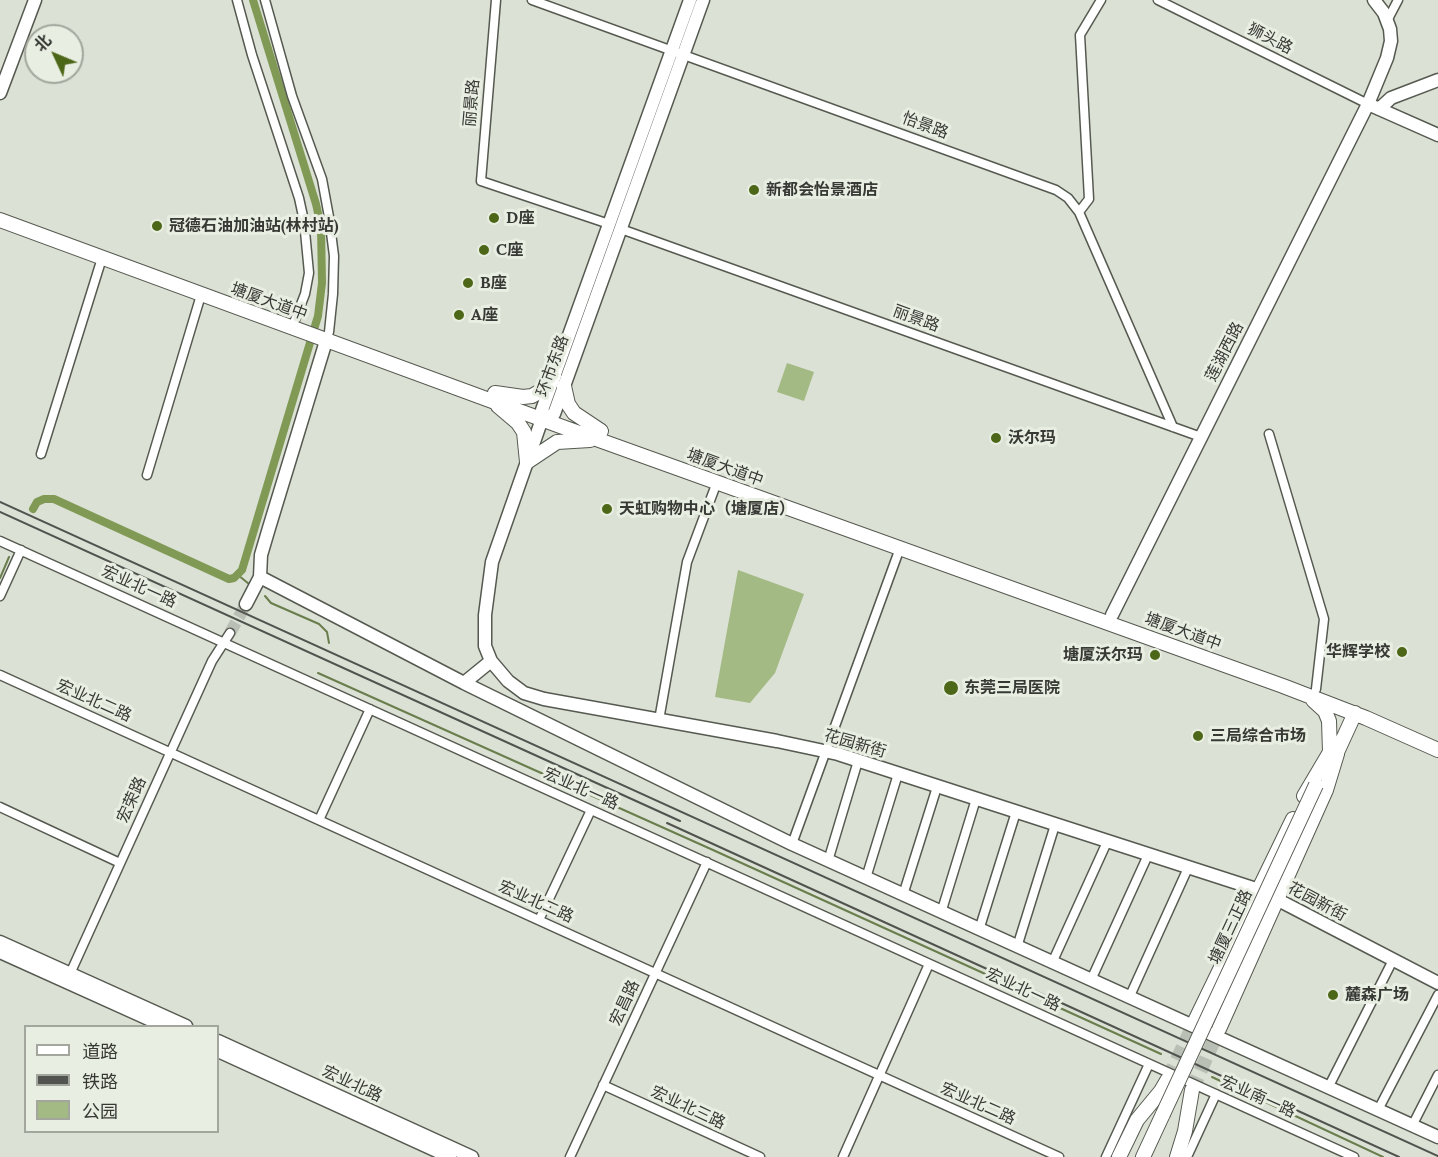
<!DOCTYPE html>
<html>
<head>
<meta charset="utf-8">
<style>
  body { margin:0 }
  #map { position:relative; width:1438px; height:1157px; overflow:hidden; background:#dbe1d5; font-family:Lora,"Noto Sans SC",serif }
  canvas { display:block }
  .legend { position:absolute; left:24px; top:1025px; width:195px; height:108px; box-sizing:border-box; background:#e9eee2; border:2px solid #a2a69d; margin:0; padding:8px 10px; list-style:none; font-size:18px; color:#373935 }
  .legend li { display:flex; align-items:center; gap:12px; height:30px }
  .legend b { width:30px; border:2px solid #a2a69d }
  .north { position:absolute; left:24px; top:24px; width:60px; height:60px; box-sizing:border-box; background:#e9eee2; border:2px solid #a2a69d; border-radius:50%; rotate:314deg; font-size:16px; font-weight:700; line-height:24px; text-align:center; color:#373935 }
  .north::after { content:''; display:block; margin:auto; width:21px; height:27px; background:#4d6718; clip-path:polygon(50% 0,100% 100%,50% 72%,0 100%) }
</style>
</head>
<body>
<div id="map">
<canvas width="1438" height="1157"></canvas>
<ul class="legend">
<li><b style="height:8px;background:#fff"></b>道路</li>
<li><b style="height:8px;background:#50534e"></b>铁路</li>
<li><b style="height:16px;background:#a4ba84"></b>公园</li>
</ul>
<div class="north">北</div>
</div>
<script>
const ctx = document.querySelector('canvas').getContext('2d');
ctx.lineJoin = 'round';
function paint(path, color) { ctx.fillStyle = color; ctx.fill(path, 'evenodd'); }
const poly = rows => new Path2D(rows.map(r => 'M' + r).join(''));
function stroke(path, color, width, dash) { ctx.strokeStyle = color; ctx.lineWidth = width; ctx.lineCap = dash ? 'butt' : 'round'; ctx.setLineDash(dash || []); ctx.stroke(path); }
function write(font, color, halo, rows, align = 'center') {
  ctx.font = font + ' Lora,"Noto Sans SC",serif'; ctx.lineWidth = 6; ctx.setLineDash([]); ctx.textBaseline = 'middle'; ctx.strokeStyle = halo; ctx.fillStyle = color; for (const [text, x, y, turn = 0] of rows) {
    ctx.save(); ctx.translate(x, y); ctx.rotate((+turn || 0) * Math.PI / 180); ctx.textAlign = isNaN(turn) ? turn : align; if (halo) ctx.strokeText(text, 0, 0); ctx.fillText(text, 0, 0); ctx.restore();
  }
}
paint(poly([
  [787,363,814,372,804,401,777,392],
  [738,570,804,594,775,673,750,703,715,697]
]), '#a4ba84');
stroke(poly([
  [238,575,249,584],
  [0,578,9,557],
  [265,596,271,603,319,624,327,632,329,643],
  [318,673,713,850,1161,1054],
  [1212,1077,1383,1157]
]), '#6a7d4c', 2);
stroke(poly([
  [33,509,37,502,44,499,54,499,229,579,234,578,242,570,318,316,322,283,321,227,316,204,253,0]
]), '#809a56', 8);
stroke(poly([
  [230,633,246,604]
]), '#babfb5', 12, [12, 6]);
stroke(poly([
  [1168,1079,1196,1019],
  [1192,1090,1219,1029]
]), '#babfb5', 14, [14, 7]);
const street = poly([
  [237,0,252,55,299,198,304,221,309,273,305,294,295,320],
  [265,0,292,96,322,179,329,217,334,256,333,294,329,332],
  [496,0,481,181,609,224],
  [532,0,1056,190,1068,198,1079,212,1173,427],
  [1158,0,1368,104],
  [1387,21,1398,0],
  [1079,212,1089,199,1080,35,1101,0],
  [621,229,1201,437],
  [1269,434,1324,619,1316,689],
  [41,454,102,258],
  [147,475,201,295],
  [0,541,1354,1157],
  [0,596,21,550],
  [0,675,1059,1157],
  [659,720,687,562,717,482],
  [0,807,120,863],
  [319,820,370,709],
  [792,844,900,548],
  [828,861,858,761],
  [866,878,898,774],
  [903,895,937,787],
  [941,913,976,799],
  [539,920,591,810],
  [979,930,1016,812],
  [1017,947,1055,825],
  [1052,963,1107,842],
  [69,976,212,661,230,633],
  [1091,980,1148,855],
  [1129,998,1188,868],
  [603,1085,760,1157],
  [1328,1088,1393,960],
  [1378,1110,1438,995],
  [1412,1126,1438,1075],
  [570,1157,707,862],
  [843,1157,929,964],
  [1106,1157,1149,1064],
  [1187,1157,1216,1094]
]);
const secondary = poly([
  [690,0,542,410,542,419,492,562,485,615,485,646,491,661,508,681,524,693,544,699,777,741,838,754,1259,890,1438,983],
  [0,93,35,0],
  [1368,104,1438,135],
  [1379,109,1391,98,1438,80],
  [542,419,554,414,703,0],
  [260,577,464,683,792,844,1438,1137],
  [246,604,260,577,261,555,269,528,326,341],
  [1112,615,1368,104,1387,58,1391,41,1390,29,1384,13,1374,0],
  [464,683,491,661],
  [0,942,186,1026],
  [0,952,164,1026],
  [218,1041,472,1157],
  [218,1051,450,1157]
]);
const primary = poly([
  [0,220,560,426,1283,686,1366,718,1438,750],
  [564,386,568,404,574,413,601,431],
  [495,393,523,397,532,396,544,389,554,376],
  [498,406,518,423,524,432,527,462],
  [527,462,557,442,590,440],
  [1333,761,1355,713],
  [1304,796,1330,752,1329,721,1325,711,1313,700],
  [1196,1019,1293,819],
  [1219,1029,1326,790,1337,754],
  [1119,1157,1137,1120,1161,1091,1168,1079],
  [1143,1157,1163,1114],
  [1177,1157,1185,1131,1192,1090]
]);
stroke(street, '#555a50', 11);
stroke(secondary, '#555a50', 15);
stroke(primary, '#555a50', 16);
stroke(street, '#fff', 8);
stroke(secondary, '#fff', 12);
stroke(primary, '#fff', 14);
stroke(poly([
  [0,502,1438,1156],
  [0,512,680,821],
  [667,823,1399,1157]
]), '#50534e', 2);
const primaryBridge = poly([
  [1163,1114,1316,785]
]);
stroke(primaryBridge, '#555a50', 16, []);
stroke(primaryBridge, '#fff', 14);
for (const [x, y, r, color] of [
  [754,190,6,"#4d6718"],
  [494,218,6,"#4d6718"],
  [157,226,6,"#4d6718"],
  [484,250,6,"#4d6718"],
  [468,283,6,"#4d6718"],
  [459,315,6,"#4d6718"],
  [996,438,6,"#4d6718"],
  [607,509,6,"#4d6718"],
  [1402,652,6,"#4d6718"],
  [1155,655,6,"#4d6718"],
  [951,688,8,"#4d6718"],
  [1198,736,6,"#4d6718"],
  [1333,995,6,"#4d6718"]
]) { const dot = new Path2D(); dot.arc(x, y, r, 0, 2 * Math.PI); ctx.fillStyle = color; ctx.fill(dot); stroke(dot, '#e9eee2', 2); }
write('16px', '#373935', '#e9eee2', [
  ["狮头路",1270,39,27],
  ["丽景路",472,103,-85],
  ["怡景路",925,126,20],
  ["塘厦大道中",269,302,20],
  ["丽景路",916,319,20],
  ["莲湖西路",1225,352,-63],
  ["环市东路",553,366,-70],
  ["塘厦大道中",725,468,20],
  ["宏业北一路",139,587,24],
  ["塘厦大道中",1183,632,20],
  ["宏业北二路",94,701,24],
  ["花园新街",855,744,16],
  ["宏业北一路",581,789,24],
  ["宏荣路",132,800,-66],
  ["宏业北二路",536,902,24],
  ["花园新街",1317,902,28],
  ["塘厦三正路",1231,927,-65],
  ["宏业北一路",1023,990,25],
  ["宏昌路",625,1003,-65],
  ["宏业北路",352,1084,25],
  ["宏业南一路",1258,1097,24],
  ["宏业北二路",978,1104,24],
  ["宏业北三路",688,1108,25]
]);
write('bold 16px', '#373935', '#e9eee2', [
  ["新都会怡景酒店",766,190],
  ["D座",506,218],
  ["冠德石油加油站(林村站)",169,226],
  ["C座",496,250],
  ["B座",480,283],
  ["A座",471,315],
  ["沃尔玛",1008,438],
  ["天虹购物中心（塘厦店）",619,509],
  ["华辉学校",1390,652,"right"],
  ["塘厦沃尔玛",1143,655,"right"],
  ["东莞三局医院",964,688],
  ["三局综合市场",1210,736],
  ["麓森广场",1345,995]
], 'left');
</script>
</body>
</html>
